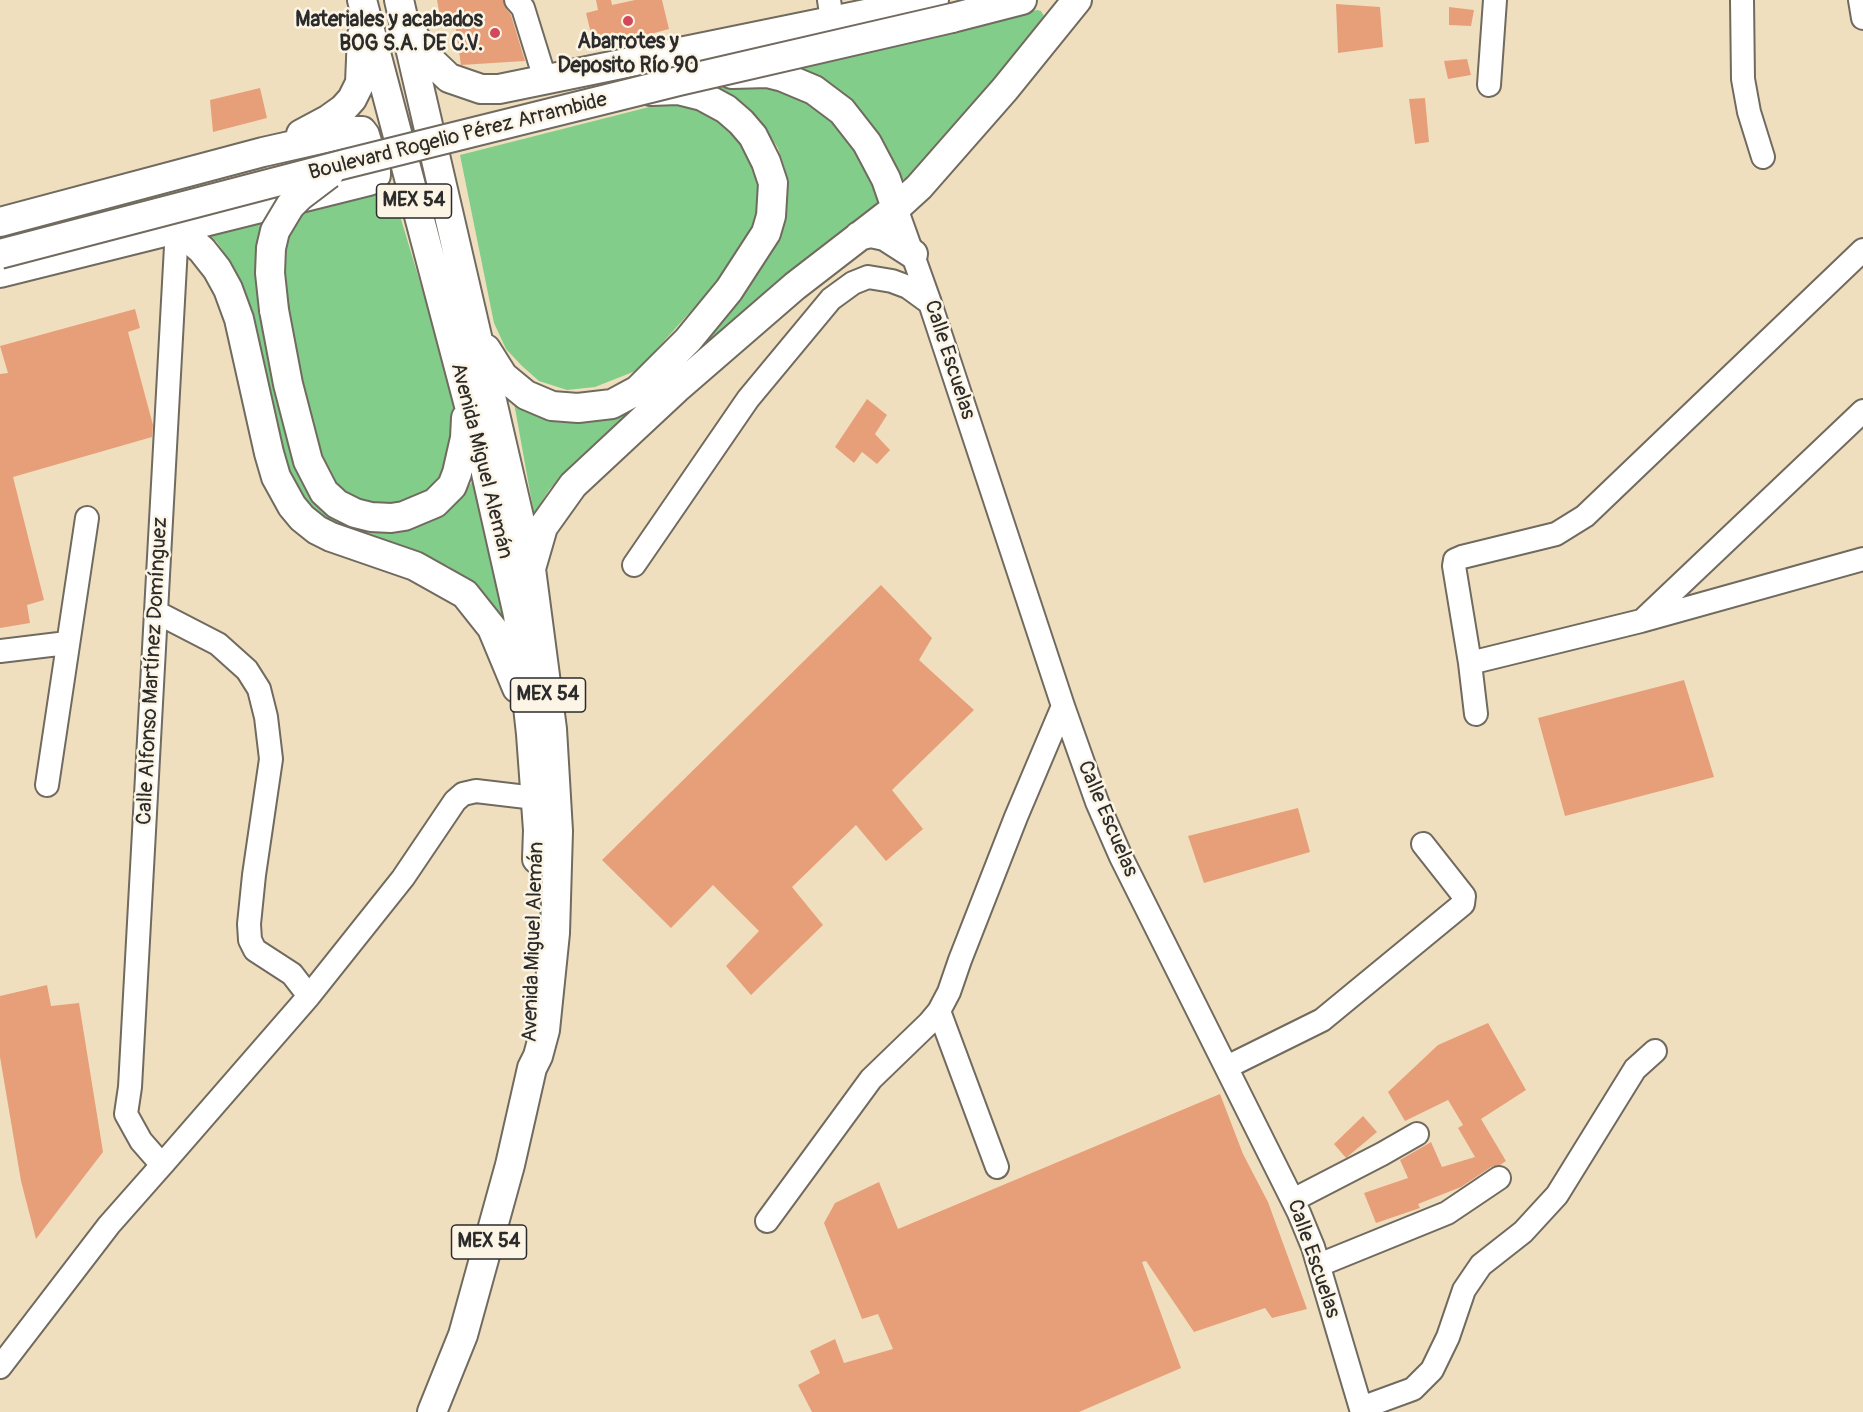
<!DOCTYPE html>
<html>
<head>
<meta charset="utf-8">
<style>
  body { margin:0 }
  canvas { display:block; background:#f0dfbf }
</style>
</head>
<body>
<canvas width="1863" height="1412"></canvas>
<script>
const ctx = document.querySelector('canvas').getContext('2d');
ctx.lineJoin = 'round';
function paint(path, color) { ctx.fillStyle = color; ctx.fill(path, 'evenodd'); }
const poly = rows => new Path2D(rows.map(r => 'M' + r).join(''));
function stroke(path, color, width, dash) { ctx.strokeStyle = color; ctx.lineWidth = width; ctx.lineCap = dash ? 'butt' : 'round'; ctx.setLineDash(dash || []); ctx.stroke(path); }
function write(font, color, halo, rows, align = 'center') {
  ctx.font = font + ' Pangolin,sans-serif'; ctx.lineWidth = 5; ctx.setLineDash([]); ctx.textBaseline = 'middle'; ctx.strokeStyle = halo; ctx.fillStyle = color; for (const [text, x, y, turn = 0] of rows) {
    ctx.save(); ctx.translate(x, y); ctx.rotate((+turn || 0) * Math.PI / 180); ctx.textAlign = isNaN(turn) ? turn : align; if (halo) ctx.strokeText(text, 0, 0); ctx.fillText(text, 0, 0); ctx.restore();
  }
}
paint(poly([
  [1037,10,1041,11,1044,16,1042,19,994,81,911,177,904,179,899,178,880,139,865,117,847,99,780,66],
  [707,79,802,91,844,120,881,198,874,209,701,349,582,456,549,490,534,514,513,397,602,411,727,308,761,268,778,241,784,221,788,196,785,169,778,148,766,130,722,95],
  [657,105,689,105,735,128,757,164,764,209,743,253,638,370,595,387,567,390,539,381,522,366,506,349,494,323,460,155],
  [392,189,455,399,457,430,448,475,431,491,409,503,386,505,366,504,338,488,325,466,317,447,282,288,285,238,299,218,307,209],
  [270,213,323,505,451,507,473,481,504,622,480,590,448,566,330,522,306,502,289,478,243,291,231,263,217,242,201,228]
]), '#82cd8a');
paint(poly([
  [437,0,503,0,506,8,511,15,525,61,461,65,455,24,442,27],
  [596,0,611,0,612,5,635,0,662,0,669,29,621,42,619,36,593,42,586,13,598,10],
  [1336,4,1380,7,1383,47,1338,53],
  [1449,7,1474,10,1471,26,1449,25],
  [1467,59,1471,75,1448,79,1444,61],
  [260,88,267,118,213,132,210,100],
  [1425,98,1429,142,1415,144,1409,99],
  [135,309,140,328,128,332,153,425,152,437,13,477,44,600,27,605,30,623,0,628,0,374,8,373,0,346],
  [867,399,887,415,875,434,890,450,877,464,862,452,854,463,835,447],
  [881,585,932,638,919,660,974,710,892,790,923,829,886,861,856,825,792,887,823,925,751,995,726,966,759,931,713,885,671,928,602,860],
  [1684,680,1714,777,1565,816,1538,718],
  [1298,808,1310,852,1204,883,1188,836],
  [47,985,51,1006,79,1003,103,1152,36,1239,21,1181,0,1057,0,996],
  [1488,1023,1526,1090,1481,1119,1506,1161,1500,1165,1491,1167,1461,1187,1418,1204,1420,1208,1376,1223,1364,1193,1408,1178,1400,1160,1431,1142,1442,1167,1475,1157,1458,1128,1463,1125,1448,1100,1405,1121,1388,1092,1438,1045],
  [1220,1094,1243,1154,1268,1202,1307,1309,1272,1318,1265,1308,1194,1332,1146,1261,1142,1262,1181,1368,1079,1412,812,1412,798,1385,820,1373,810,1351,835,1339,844,1363,893,1349,878,1314,862,1319,824,1223,835,1203,879,1182,898,1229],
  [1363,1116,1377,1132,1346,1158,1334,1144]
]), '#e79f79');
const minor = poly([
  [516,0,523,8,545,79],
  [829,0,832,20],
  [1742,0,1743,79,1749,112,1763,157],
  [1860,0,1863,18],
  [1489,85,1495,0],
  [896,208,930,303,1063,706,1097,802,1121,857,1299,1213,1313,1247,1362,1412],
  [634,565,748,399,831,299,853,283,868,277,892,281,908,287,930,303],
  [156,612,218,644,247,670,259,689,266,717,271,759,254,875,249,924,250,940,255,950,292,974,309,996,162,1165,141,1141,126,1114,130,1087,177,228],
  [1645,618,1863,411],
  [0,651,67,643],
  [1470,663,1641,621,1863,559],
  [1476,714,1470,663,1454,566,1455,560,1462,557,1556,534,1585,516,1863,250],
  [47,785,87,518],
  [309,996,403,878,455,801,463,794,476,791,535,798],
  [939,1011,997,1167],
  [1227,1067,1322,1020,1463,904,1464,896,1423,844],
  [1293,1200,1382,1154,1417,1134],
  [767,1221,871,1079,929,1023,939,1011,949,992,960,960,1016,817,1063,706],
  [1319,1265,1447,1213,1499,1178],
  [0,1367,109,1225,162,1165],
  [1361,1408,1413,1389,1432,1370,1448,1337,1464,1290,1481,1265,1523,1232,1557,1195,1635,1069,1655,1051]
]);
const major = poly([
  [362,0,481,451,518,615,531,734,538,830,537,859],
  [399,0,531,569,552,729,558,831,555,933,545,1030,538,1056,532,1068,510,1165,463,1335,432,1412],
  [952,18,1022,0],
  [413,34,427,57,449,78,481,89,499,89,934,0],
  [732,74,767,73,783,77,814,90,842,111,867,143,886,179,896,208],
  [301,134,329,119,343,109,352,99,360,83,362,35],
  [0,222,263,152,356,131,362,131,365,135,376,171,376,175,369,181,0,273],
  [177,228,202,250,217,269,228,289,239,319,269,453,276,477,292,506,302,518,317,530,331,537,415,566,465,594,492,628,517,688],
  [859,236,871,233,885,236,913,254],
  [274,310,288,384,308,461,324,492,337,504,355,513,371,517,391,518,404,516,435,503,452,486,457,473,465,438,466,418],
  [486,349,503,376,526,395,552,406,578,408,612,404,638,390,688,340,729,290,766,233,771,216,773,183,766,162,753,136,741,122,726,109,702,96,678,90,651,91],
  [532,565,543,527,573,485,676,389,795,286,896,208,919,187,1005,89,1077,0]
]);
stroke(minor, '#706a5f', 26);
stroke(major, '#706a5f', 32);
stroke(minor, '#fff', 22);
stroke(major, '#fff', 28);
const majorBridge = poly([
  [0,254,345,164,679,81,952,18],
  [274,310,270,273,271,248,275,231,290,206,300,196,329,174]
]);
stroke(majorBridge, '#706a5f', 32, []);
stroke(majorBridge, '#fff', 28);
for (const [x, y, r, color] of [
  [628,21,6,"#d1495b"],
  [495,33,6,"#d1495b"]
]) { const dot = new Path2D(); dot.arc(x, y, r, 0, 2 * Math.PI); ctx.fillStyle = color; ctx.fill(dot); stroke(dot, '#fcf5e5', 2); }
for (const [x, y, w] of [
  [414,201,75],
  [548,695,75],
  [489,1242,75]
]) { const box = new Path2D(); box.roundRect(x - w / 2, y - 17, w, 34, 4.5); ctx.fillStyle = '#fcf5e5'; ctx.fill(box); stroke(box, '#2b2b2b', 1.5); }
write('bold 20px', '#2b2b2b', null, [
  ["MEX 54",414,201],
  ["MEX 54",548,695],
  ["MEX 54",489,1242]
]);
write('bold 21px', '#2b2b2b', '#fcf5e5', [
  ["Materiales y acabados",483,21],
  ["BOG S.A. DE C.V.",483,45],
  ["Abarrotes y",628,43,"center"],
  ["Deposito Río 90",628,67,"center"]
], 'right');
write('21px', '#2b2b2b', '#fcf5e5', [
  ["Boulevard Rogelio Pérez Arrambide",458,137,-14],
  ["Calle Escuelas",949,360,72],
  ["Avenida Miguel Alemán",481,461,76],
  ["Calle Alfonso Martínez Domínguez",153,671,-87],
  ["Calle Escuelas",1107,819,67],
  ["Avenida Miguel Alemán",534,942,-88],
  ["Calle Escuelas",1313,1259,71]
]);
</script>
</body>
</html>
